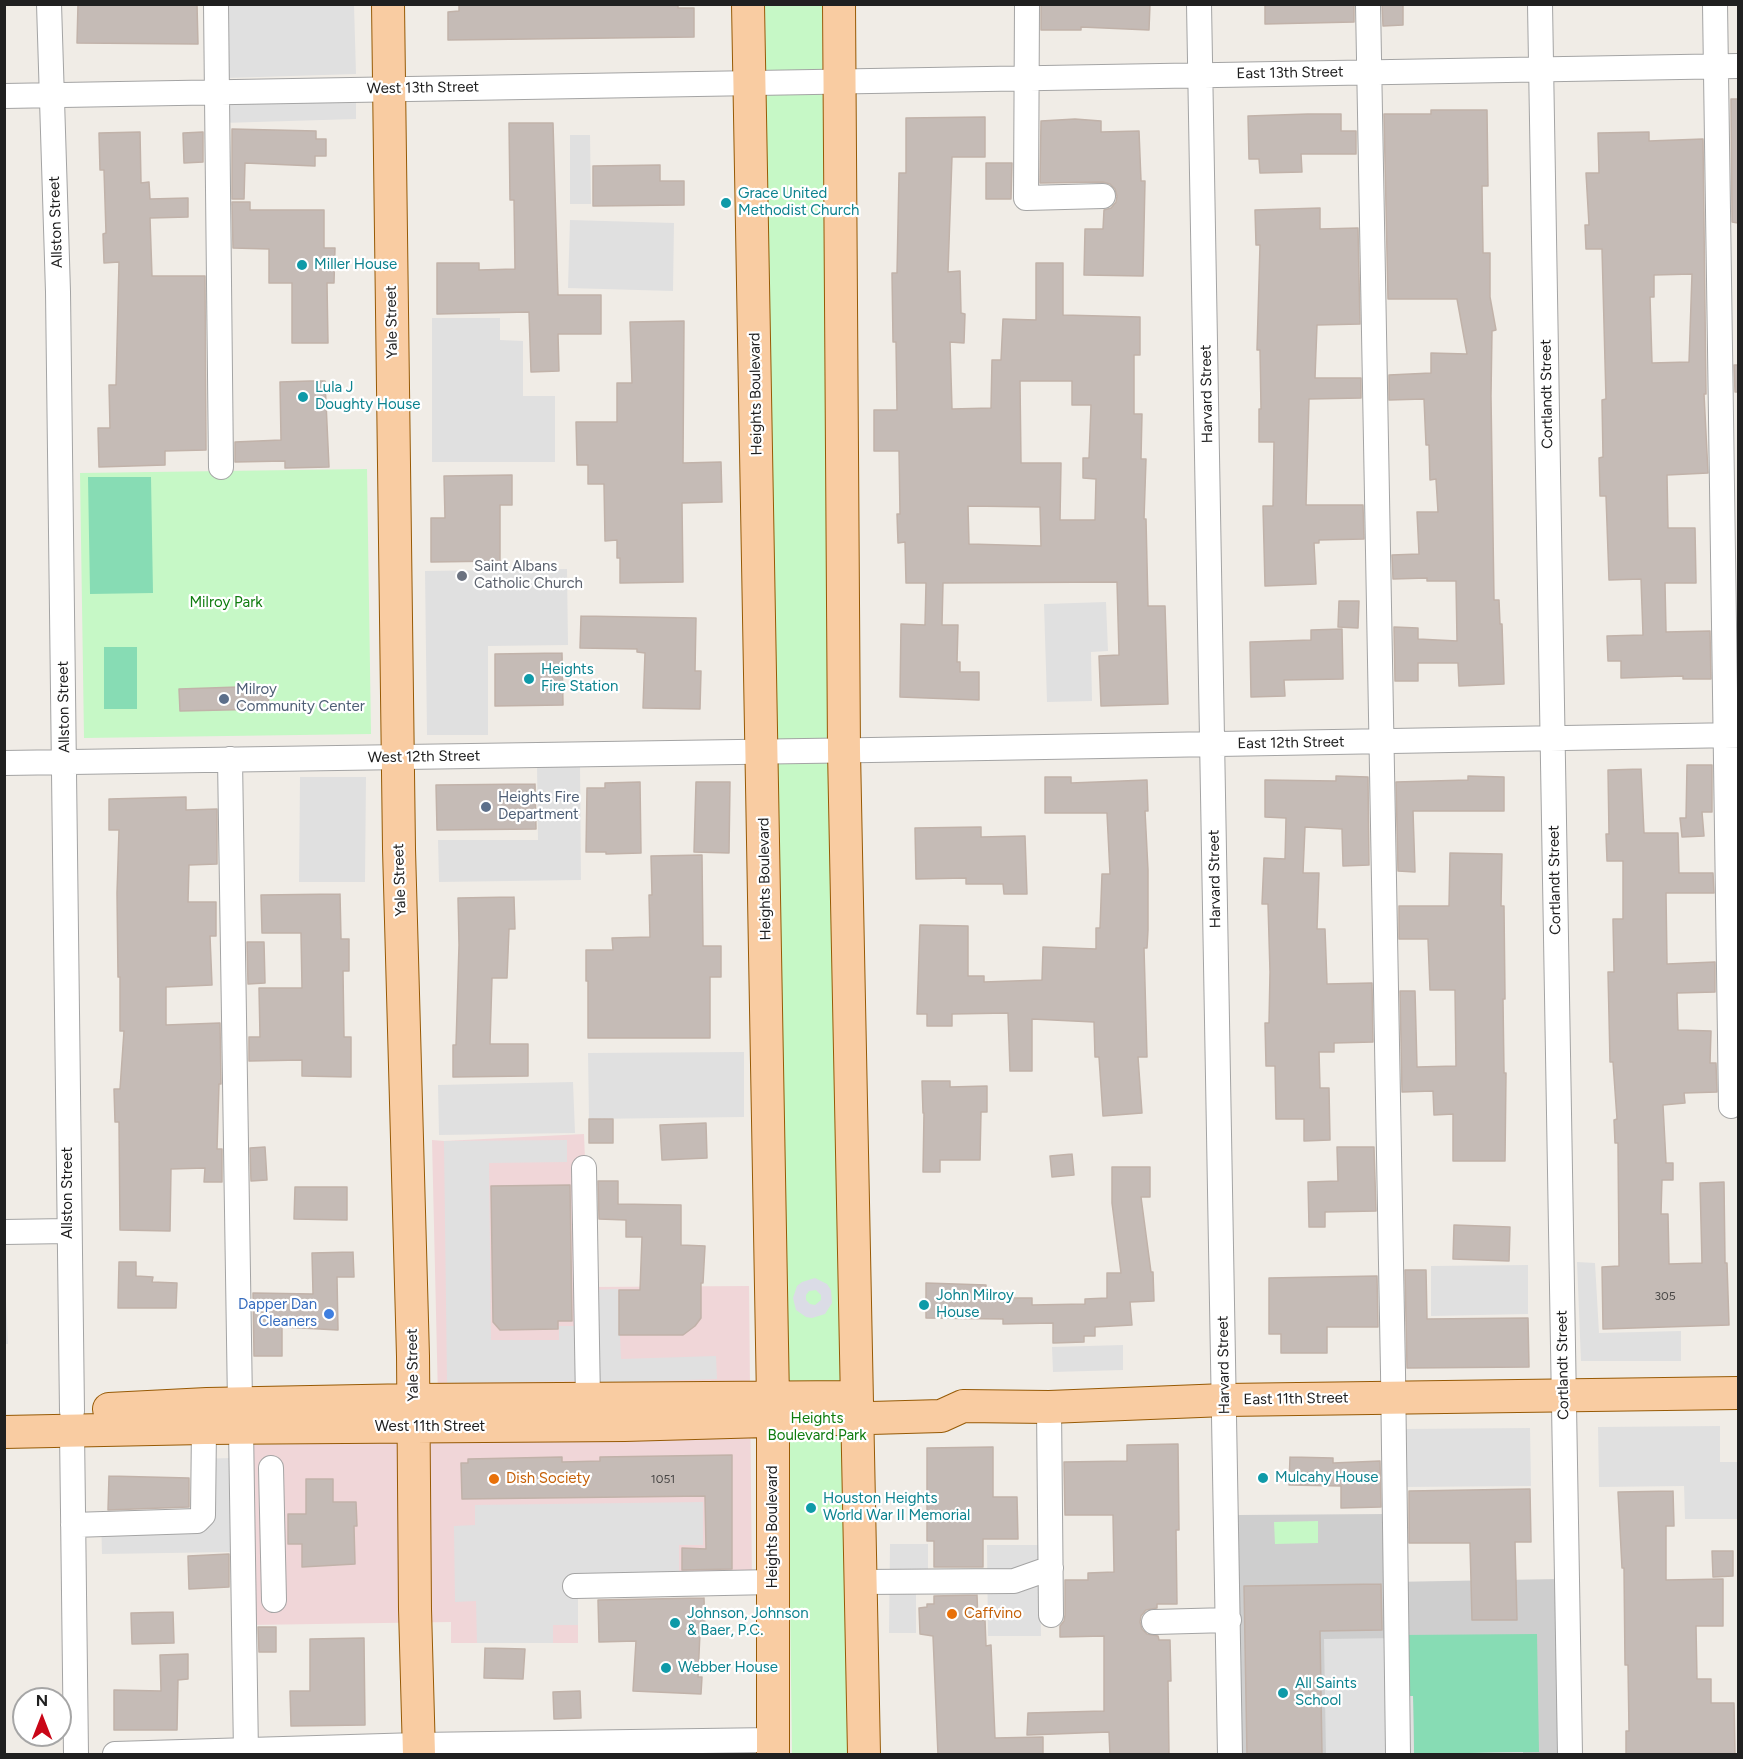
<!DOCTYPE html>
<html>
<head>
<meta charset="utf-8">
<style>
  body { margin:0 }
  #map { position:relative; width:1743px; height:1759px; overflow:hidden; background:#f0ece6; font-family:Figtree,sans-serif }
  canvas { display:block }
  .frame { position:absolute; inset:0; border:6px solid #202020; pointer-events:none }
  .north { position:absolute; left:12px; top:1687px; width:60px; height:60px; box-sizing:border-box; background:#fff; border:2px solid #a6a6a6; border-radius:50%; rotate:0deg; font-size:16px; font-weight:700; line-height:24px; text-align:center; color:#202020 }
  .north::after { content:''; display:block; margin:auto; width:21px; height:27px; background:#c90617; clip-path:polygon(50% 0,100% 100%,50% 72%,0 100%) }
</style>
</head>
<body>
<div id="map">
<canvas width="1743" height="1759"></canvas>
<div class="frame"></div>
<div class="north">N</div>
</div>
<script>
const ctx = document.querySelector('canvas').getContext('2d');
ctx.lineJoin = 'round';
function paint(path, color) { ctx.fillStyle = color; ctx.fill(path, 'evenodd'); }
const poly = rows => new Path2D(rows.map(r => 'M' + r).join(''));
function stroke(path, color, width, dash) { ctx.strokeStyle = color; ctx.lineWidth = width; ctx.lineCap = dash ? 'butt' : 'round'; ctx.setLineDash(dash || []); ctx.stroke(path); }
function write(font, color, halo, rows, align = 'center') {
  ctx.font = font + ' Figtree,sans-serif'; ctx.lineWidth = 4.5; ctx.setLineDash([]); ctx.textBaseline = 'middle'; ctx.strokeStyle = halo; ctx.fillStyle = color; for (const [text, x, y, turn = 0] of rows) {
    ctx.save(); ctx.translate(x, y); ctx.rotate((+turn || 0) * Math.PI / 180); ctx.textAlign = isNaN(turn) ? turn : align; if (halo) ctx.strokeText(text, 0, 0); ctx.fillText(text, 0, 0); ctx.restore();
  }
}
paint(poly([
  [584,1134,590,1287,749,1286,752,1589,578,1596,578,1643,451,1643,451,1622,250,1625,250,1445,439,1442,432,1140,444,1141]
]), '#f0d6d8');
paint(poly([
  [1387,1514,1390,1582,1559,1579,1560,1754,1241,1754,1238,1515]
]), '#cecece');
paint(poly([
  [765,5,822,5,828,770,846,1434,850,1754,792,1754,787,1365,773,727],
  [367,469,371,734,84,738,80,473],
  [1318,1521,1318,1543,1275,1544,1274,1522]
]), '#c6f8c6');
paint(poly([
  [88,477,151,477,153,593,90,594],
  [104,647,137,647,137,709,104,709],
  [1537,1634,1539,1752,1414,1754,1413,1697,1399,1696,1399,1635]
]), '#87dcb4');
paint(poly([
  [223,5,354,5,356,74,226,78],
  [356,96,356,119,222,123,222,100],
  [570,135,590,135,591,204,570,204],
  [570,220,674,223,673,291,568,288],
  [432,318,500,318,500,340,523,341,523,396,555,396,555,462,432,462],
  [567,569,568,645,488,646,488,735,427,735,425,571],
  [1106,602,1108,651,1091,652,1092,701,1047,702,1044,604],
  [580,764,581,880,439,882,438,840,538,840,537,765],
  [300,777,366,777,365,882,299,882],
  [744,1052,744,1117,589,1119,588,1053],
  [573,1082,575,1133,439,1135,438,1085],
  [567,1140,567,1162,489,1163,491,1340,559,1340,559,1326,584,1326,585,1381,447,1383,444,1141],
  [4,1258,8,1344,4,1344],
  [1577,1262,1595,1263,1599,1333,1681,1331,1681,1361,1581,1361],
  [1528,1265,1528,1314,1431,1316,1431,1266],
  [618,1289,621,1359,716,1356,717,1379,594,1383,591,1290],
  [1123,1345,1123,1370,1053,1372,1052,1347],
  [1720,1426,1720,1462,1738,1462,1738,1519,1685,1519,1684,1486,1599,1487,1598,1427],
  [1530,1428,1531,1486,1401,1487,1400,1429],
  [232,1458,233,1552,102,1554,101,1517,194,1516,193,1459],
  [703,1502,703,1545,679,1545,679,1594,578,1595,578,1625,553,1625,553,1643,477,1643,476,1601,455,1602,454,1526,475,1525,475,1505],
  [890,1544,928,1544,928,1574,916,1575,916,1633,889,1633],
  [987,1545,1040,1545,1041,1636,988,1636],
  [1399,1638,1400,1696,1413,1696,1414,1754,1523,1752,1523,1754,1326,1754,1324,1639]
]), '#e0e0e0');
paint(poly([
  [815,1278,827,1284,831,1290,832,1303,825,1314,812,1318,806,1317,796,1310,793,1298,797,1286,802,1282],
  [816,1290,821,1295,821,1300,815,1305,810,1304,806,1300,806,1295,809,1291]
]), '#dbdce6');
const building = poly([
  [78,4,197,4,198,44,77,43,78,4],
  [459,4,678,4,678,8,694,8,694,37,448,40,448,12,459,11,459,4],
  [1041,4,1150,4,1149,30,1081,27,1081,30,1041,30,1041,4],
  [1265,4,1354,4,1354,22,1265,24,1265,4],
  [1382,4,1403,4,1403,25,1383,26,1382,4],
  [1731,99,1738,99,1738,223,1732,222,1731,99],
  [1431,110,1487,110,1488,186,1482,186,1483,253,1490,253,1490,297,1496,330,1492,331,1491,396,1494,600,1499,600,1500,624,1502,624,1504,684,1459,686,1458,663,1418,663,1418,681,1395,681,1394,627,1418,628,1418,639,1457,641,1456,581,1427,581,1427,578,1393,579,1392,555,1419,554,1417,512,1438,512,1436,479,1430,480,1429,445,1426,445,1424,399,1389,400,1389,375,1431,373,1431,353,1467,354,1457,299,1388,299,1384,114,1431,114,1431,110],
  [1308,114,1341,114,1341,131,1356,131,1356,154,1301,154,1302,172,1260,173,1259,159,1249,159,1248,116,1308,114],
  [985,117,985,157,952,157,948,272,960,271,961,313,965,314,964,343,950,342,952,409,991,408,992,360,1001,360,1003,319,1036,320,1036,263,1063,263,1063,315,1140,317,1140,355,1134,355,1134,414,1142,414,1141,459,1146,459,1144,519,1146,519,1148,606,1165,606,1168,704,1101,706,1099,656,1119,655,1117,582,943,583,942,625,958,625,957,662,960,662,960,672,979,672,979,700,900,697,901,624,925,625,926,583,906,583,905,542,898,543,897,514,900,514,899,451,874,451,874,410,897,410,896,342,893,342,892,273,897,273,899,173,906,173,906,118,985,117],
  [1020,381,1072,381,1072,405,1091,405,1089,458,1083,458,1083,478,1096,479,1095,520,1060,520,1061,463,1021,463,1020,381],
  [968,506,1040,507,1041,546,969,544,968,506],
  [1075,119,1101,121,1101,132,1139,131,1141,181,1145,181,1143,276,1084,275,1085,229,1103,229,1104,210,1111,208,1116,202,1117,196,1115,189,1110,184,1103,182,1040,183,1041,121,1075,119],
  [509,123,553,123,558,295,601,295,601,334,558,334,559,371,531,372,529,312,437,314,437,263,479,263,479,270,515,269,514,200,510,200,509,123],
  [232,129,316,131,316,139,326,139,326,156,315,156,315,166,245,163,244,199,232,199,232,129],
  [140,132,141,183,149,182,150,199,188,198,188,217,150,218,152,276,205,276,206,450,165,451,165,465,99,467,98,428,110,428,109,385,116,385,119,262,104,263,103,234,106,233,104,170,100,170,99,133,140,132],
  [203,132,203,162,184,163,183,133,203,132],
  [1649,132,1649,141,1703,139,1706,394,1704,394,1708,473,1667,475,1668,528,1695,528,1696,583,1665,583,1666,632,1710,631,1711,679,1683,679,1683,676,1621,678,1621,661,1608,661,1607,636,1643,635,1641,579,1609,580,1606,496,1600,496,1599,458,1603,457,1602,400,1606,399,1602,249,1586,249,1585,225,1589,225,1586,173,1599,173,1598,133,1649,132],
  [1692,274,1689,362,1652,363,1650,297,1654,297,1654,275,1692,274],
  [986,163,1012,163,1011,199,986,199,986,163],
  [660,165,660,181,684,181,684,205,593,206,593,166,660,165],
  [232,202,250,202,250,210,324,210,324,248,335,248,334,283,327,283,328,343,292,343,292,283,269,283,269,249,233,248,232,202],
  [1320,208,1320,229,1358,228,1360,324,1317,325,1315,378,1361,378,1361,398,1309,399,1306,505,1363,505,1364,539,1319,540,1319,543,1314,543,1316,584,1265,586,1263,506,1273,506,1274,442,1259,442,1259,409,1261,409,1260,350,1257,350,1260,245,1256,245,1255,210,1320,208],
  [684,321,683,463,721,462,722,502,682,503,683,582,620,583,620,558,617,558,617,540,605,541,604,484,588,484,588,465,577,465,576,422,617,422,617,383,632,383,630,322,684,321],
  [1734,365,1738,365,1738,392,1735,392,1734,365],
  [310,381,325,381,329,467,285,468,285,461,235,462,235,442,281,440,280,382,310,381],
  [512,475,512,505,500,505,500,561,431,562,431,518,445,518,444,476,512,475],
  [1339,601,1359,601,1358,628,1338,627,1339,601],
  [581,616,696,618,695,671,701,671,700,709,643,708,645,653,637,652,637,649,580,648,581,616],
  [1342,629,1343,679,1284,680,1285,696,1251,697,1250,642,1311,640,1311,630,1342,629],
  [562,653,563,705,495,706,495,654,562,653],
  [268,686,269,709,180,711,179,689,268,686],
  [1687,765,1712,765,1712,812,1702,812,1704,836,1682,837,1680,818,1686,818,1687,765],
  [1641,769,1644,833,1678,833,1679,873,1713,873,1714,893,1666,893,1667,964,1715,962,1715,992,1677,993,1678,1030,1711,1031,1710,1063,1716,1063,1717,1092,1684,1093,1685,1103,1663,1105,1666,1163,1673,1163,1673,1180,1662,1180,1661,1214,1668,1214,1669,1264,1702,1263,1700,1183,1724,1182,1725,1263,1727,1263,1729,1325,1603,1329,1602,1267,1619,1266,1618,1143,1615,1143,1614,1120,1617,1119,1613,1062,1610,1062,1608,972,1614,972,1613,919,1623,919,1623,861,1607,861,1606,834,1609,834,1608,770,1641,769],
  [1336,776,1368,777,1369,865,1343,866,1342,829,1305,827,1303,873,1319,873,1317,929,1325,929,1327,984,1372,983,1373,1042,1334,1043,1334,1052,1319,1052,1320,1088,1329,1088,1330,1140,1304,1141,1304,1119,1276,1119,1275,1066,1266,1066,1265,1023,1269,1023,1270,972,1268,904,1262,904,1264,858,1285,859,1286,818,1265,817,1265,780,1336,781,1336,776],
  [1468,776,1504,777,1504,811,1413,811,1415,872,1398,871,1396,782,1468,780,1468,776],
  [1045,777,1071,777,1071,783,1147,780,1148,811,1145,811,1148,870,1148,930,1147,948,1144,948,1147,1057,1138,1057,1142,1113,1103,1116,1099,1057,1095,1057,1094,1022,1032,1019,1032,1071,1010,1071,1008,1013,952,1014,952,1026,927,1026,927,1014,917,1014,920,925,968,926,968,976,984,976,984,982,1042,980,1043,947,1096,949,1096,928,1100,928,1102,874,1110,874,1107,813,1045,813,1045,777],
  [640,782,641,853,606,854,606,852,586,852,587,788,605,788,605,783,640,782],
  [696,782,730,782,729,853,694,852,696,782],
  [535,784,536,829,437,830,436,785,535,784],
  [186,797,186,810,217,809,217,864,189,865,188,902,216,902,216,936,210,936,212,985,166,987,166,1025,220,1023,221,1084,219,1084,217,1149,222,1149,222,1182,204,1182,205,1168,171,1169,170,1231,120,1230,119,1122,115,1122,114,1089,120,1089,124,1031,120,1031,120,977,118,977,117,893,119,830,109,830,109,799,186,797],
  [981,827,981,837,1025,836,1027,894,1004,894,1003,884,966,884,966,878,916,879,915,828,981,827],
  [1450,853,1502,854,1501,906,1504,906,1505,999,1503,999,1504,1073,1506,1073,1505,1161,1453,1161,1453,1114,1434,1115,1433,1091,1402,1092,1400,991,1415,991,1417,1067,1456,1066,1455,990,1430,990,1428,939,1399,939,1399,906,1449,906,1450,853],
  [702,855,703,946,721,946,721,977,710,977,710,1038,588,1038,588,981,586,981,586,950,613,950,612,938,650,937,649,895,652,895,651,856,702,855],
  [340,894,341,939,349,939,349,971,343,971,344,1037,351,1037,351,1077,302,1076,302,1060,249,1061,249,1037,260,1037,259,988,302,988,301,933,262,933,261,895,340,894],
  [514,897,515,929,509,929,507,978,492,978,490,1044,528,1044,528,1076,453,1077,453,1045,456,1045,459,945,458,898,514,897],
  [247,942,264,942,265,983,248,984,247,942],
  [922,1081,950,1081,950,1087,987,1086,987,1112,981,1112,980,1160,940,1160,940,1172,923,1172,924,1113,923,1113,922,1081],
  [589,1119,613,1119,613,1143,589,1143,589,1119],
  [706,1123,707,1158,662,1160,660,1125,706,1123],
  [265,1147,267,1180,251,1181,250,1148,265,1147],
  [1337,1147,1374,1147,1376,1211,1325,1212,1325,1227,1309,1227,1308,1182,1338,1181,1337,1147],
  [1072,1154,1074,1175,1052,1177,1050,1156,1072,1154],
  [1112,1167,1150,1167,1150,1197,1141,1197,1151,1272,1153,1272,1154,1301,1130,1302,1132,1325,1095,1327,1095,1336,1084,1336,1084,1342,1053,1343,1053,1323,1003,1324,1003,1319,926,1318,926,1283,986,1285,986,1298,1032,1298,1032,1305,1085,1304,1085,1299,1107,1298,1107,1273,1121,1273,1112,1203,1112,1167],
  [598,1181,618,1181,618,1204,681,1205,681,1245,705,1246,703,1283,701,1283,701,1318,695,1326,683,1335,619,1335,619,1290,640,1290,642,1237,626,1237,626,1220,599,1219,598,1181],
  [570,1185,572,1321,558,1321,558,1329,500,1330,493,1322,491,1186,570,1185],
  [295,1187,347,1187,347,1220,294,1219,295,1187],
  [1454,1225,1510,1227,1509,1261,1453,1259,1454,1225],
  [353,1252,354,1277,337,1277,338,1330,282,1327,282,1356,254,1356,253,1293,313,1294,312,1253,353,1252],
  [119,1262,136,1262,136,1276,153,1277,152,1282,177,1283,176,1308,118,1308,119,1262],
  [1405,1270,1426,1270,1427,1319,1528,1318,1529,1367,1407,1368,1405,1270],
  [1377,1276,1378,1327,1327,1327,1327,1353,1281,1353,1281,1334,1269,1334,1269,1278,1377,1276],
  [1178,1444,1179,1530,1176,1530,1177,1604,1157,1604,1157,1608,1146,1610,1141,1616,1140,1622,1142,1629,1147,1634,1158,1636,1159,1640,1170,1640,1171,1681,1168,1681,1169,1755,1110,1755,1109,1732,1027,1735,1028,1713,1104,1711,1104,1636,1060,1637,1060,1626,1064,1621,1065,1615,1065,1580,1088,1580,1088,1573,1114,1572,1113,1515,1065,1515,1064,1462,1127,1461,1127,1445,1178,1444],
  [993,1447,993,1497,1017,1497,1018,1539,983,1539,983,1567,934,1567,934,1541,927,1541,927,1448,993,1447],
  [732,1455,732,1569,682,1570,682,1548,706,1549,705,1496,462,1499,461,1463,468,1463,468,1459,562,1457,562,1462,600,1461,600,1457,732,1455],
  [1290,1457,1333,1458,1333,1463,1380,1461,1381,1507,1341,1508,1341,1486,1289,1485,1290,1457],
  [109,1476,189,1478,189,1507,108,1510,109,1476],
  [306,1479,333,1479,333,1502,356,1502,357,1526,354,1526,355,1564,302,1567,302,1544,288,1544,288,1514,306,1514,306,1479],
  [1530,1489,1531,1542,1515,1542,1517,1620,1472,1620,1470,1543,1409,1543,1409,1491,1530,1489],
  [1673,1491,1674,1526,1666,1526,1666,1580,1723,1579,1723,1626,1696,1626,1697,1679,1711,1679,1711,1703,1734,1703,1735,1755,1626,1755,1626,1731,1629,1731,1628,1665,1625,1665,1624,1568,1622,1568,1618,1492,1673,1491],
  [1712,1551,1733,1551,1733,1576,1713,1577,1712,1551],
  [229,1554,229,1587,189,1589,188,1556,229,1554],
  [1381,1584,1382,1630,1320,1631,1322,1755,1247,1755,1244,1586,1381,1584],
  [977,1595,978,1621,985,1620,986,1646,991,1645,995,1738,1043,1737,1043,1755,938,1755,933,1636,920,1634,919,1608,927,1607,927,1604,934,1604,934,1596,977,1595],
  [704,1598,705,1631,700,1632,698,1677,702,1677,701,1694,633,1691,636,1641,599,1642,598,1600,704,1598],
  [173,1612,174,1643,132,1644,131,1613,173,1612],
  [258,1627,276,1627,276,1652,259,1652,258,1627],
  [364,1638,365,1725,291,1726,290,1691,310,1691,310,1639,364,1638],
  [485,1648,525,1649,523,1679,484,1678,485,1648],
  [188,1654,188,1679,178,1680,177,1730,114,1730,114,1690,161,1691,160,1655,188,1654],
  [580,1691,581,1718,554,1719,553,1692,580,1691]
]);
paint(building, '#c5bbb6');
stroke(building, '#c1b2a9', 1.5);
const minor = poly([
  [49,4,58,292,72,1411],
  [216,4,221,467],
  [1027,4,1026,198,1103,196],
  [1199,4,1230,1754],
  [1368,4,1393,1372,1398,1754],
  [1540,4,1570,1754],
  [1715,4,1731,1106],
  [4,96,1738,66],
  [230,759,240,1404],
  [4,763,871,750,1738,735],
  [584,1168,588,1401],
  [4,1232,68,1231],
  [1049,1407,1051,1615],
  [241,1428,246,1754],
  [72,1431,76,1754],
  [271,1468,274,1600],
  [73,1525,197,1521,203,1515,204,1428],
  [859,1582,1014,1581,1051,1568],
  [575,1586,773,1582],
  [1154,1622,1229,1620],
  [115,1754,418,1745,773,1740]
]);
const major = poly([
  [388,4,399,849,413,1356,415,1609,419,1754],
  [748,4,773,1399,773,1754],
  [839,4,844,751,864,1754],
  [109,1409,207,1404,414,1400,854,1397],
  [4,1432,204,1428,625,1425,941,1416,963,1406,1049,1407,1225,1400,1738,1393]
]);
stroke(minor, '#a4a4a4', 26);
stroke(major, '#975a05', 34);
stroke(minor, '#fff', 24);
stroke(major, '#f9cca2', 32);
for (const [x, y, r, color] of [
  [726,203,6,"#0f9aa8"],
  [302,265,6,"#0f9aa8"],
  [303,397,6,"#0f9aa8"],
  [462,576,6,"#6b7280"],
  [529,679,6,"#0f9aa8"],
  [224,699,6,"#5c6f8a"],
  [486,807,6,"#5c6f8a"],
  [924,1305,6,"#0f9aa8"],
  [329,1314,6,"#3f7fe0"],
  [1263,1478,6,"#0f9aa8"],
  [494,1479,6,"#e8710a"],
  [811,1508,6,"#0f9aa8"],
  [952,1614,6,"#e8710a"],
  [675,1623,6,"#0f9aa8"],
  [666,1668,6,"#0f9aa8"],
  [1283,1693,6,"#0f9aa8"]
]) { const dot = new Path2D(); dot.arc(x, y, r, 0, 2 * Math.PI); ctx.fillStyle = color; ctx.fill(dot); stroke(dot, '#fff', 2); }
write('12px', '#494746', null, [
  ["305",1665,1296],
  ["1051",663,1479]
]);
write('15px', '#202020', '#fff', [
  ["East 13th Street",1290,73,-1],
  ["West 13th Street",423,88,-1],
  ["Allston Street",56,222,-92],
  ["Yale Street",392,322,-91],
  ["Heights Boulevard",756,394,-91],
  ["Harvard Street",1207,394,-91],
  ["Cortlandt Street",1547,394,-91],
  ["Allston Street",64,707,-91],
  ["East 12th Street",1291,743,-1],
  ["West 12th Street",424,757,-1],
  ["Heights Boulevard",765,879,-91],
  ["Harvard Street",1215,879,-91],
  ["Yale Street",400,880,-92],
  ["Cortlandt Street",1555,880,-91],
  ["Allston Street",68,1193,-90],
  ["Yale Street",413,1365,-91],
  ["Harvard Street",1224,1365,-91],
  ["Cortlandt Street",1563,1365,-91],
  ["East 11th Street",1296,1399,-1],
  ["West 11th Street",430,1427],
  ["Heights Boulevard",773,1527,-90]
]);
write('15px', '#0d838f', '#fff', [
  ["Grace United",738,194],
  ["Methodist Church",738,211],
  ["Miller House",314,265],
  ["Lula J",315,388],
  ["Doughty House",315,405],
  ["Heights",541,670],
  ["Fire Station",541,687],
  ["John Milroy",936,1296],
  ["House",936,1313],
  ["Mulcahy House",1275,1478],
  ["Houston Heights",823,1499],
  ["World War II Memorial",823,1516],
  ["Johnson, Johnson",687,1614],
  ["& Baer, P.C.",687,1631],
  ["Webber House",678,1668],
  ["All Saints",1295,1684],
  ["School",1295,1701]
], 'left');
write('15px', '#5b616d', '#fff', [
  ["Saint Albans",474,567],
  ["Catholic Church",474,584]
], 'left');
write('15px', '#0f7c0f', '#fff', [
  ["Milroy Park",226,603],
  ["Heights",817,1419],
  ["Boulevard Park",817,1436]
]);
write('15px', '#4e5e75', '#fff', [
  ["Milroy",236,690],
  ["Community Center",236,707],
  ["Heights Fire",498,798],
  ["Department",498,815]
], 'left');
write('15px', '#366cbe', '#fff', [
  ["Dapper Dan",317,1305],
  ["Cleaners",317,1322]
], 'right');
write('15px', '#c56008', '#fff', [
  ["Dish Society",506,1479],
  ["Caffvino",964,1614]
], 'left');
</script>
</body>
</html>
